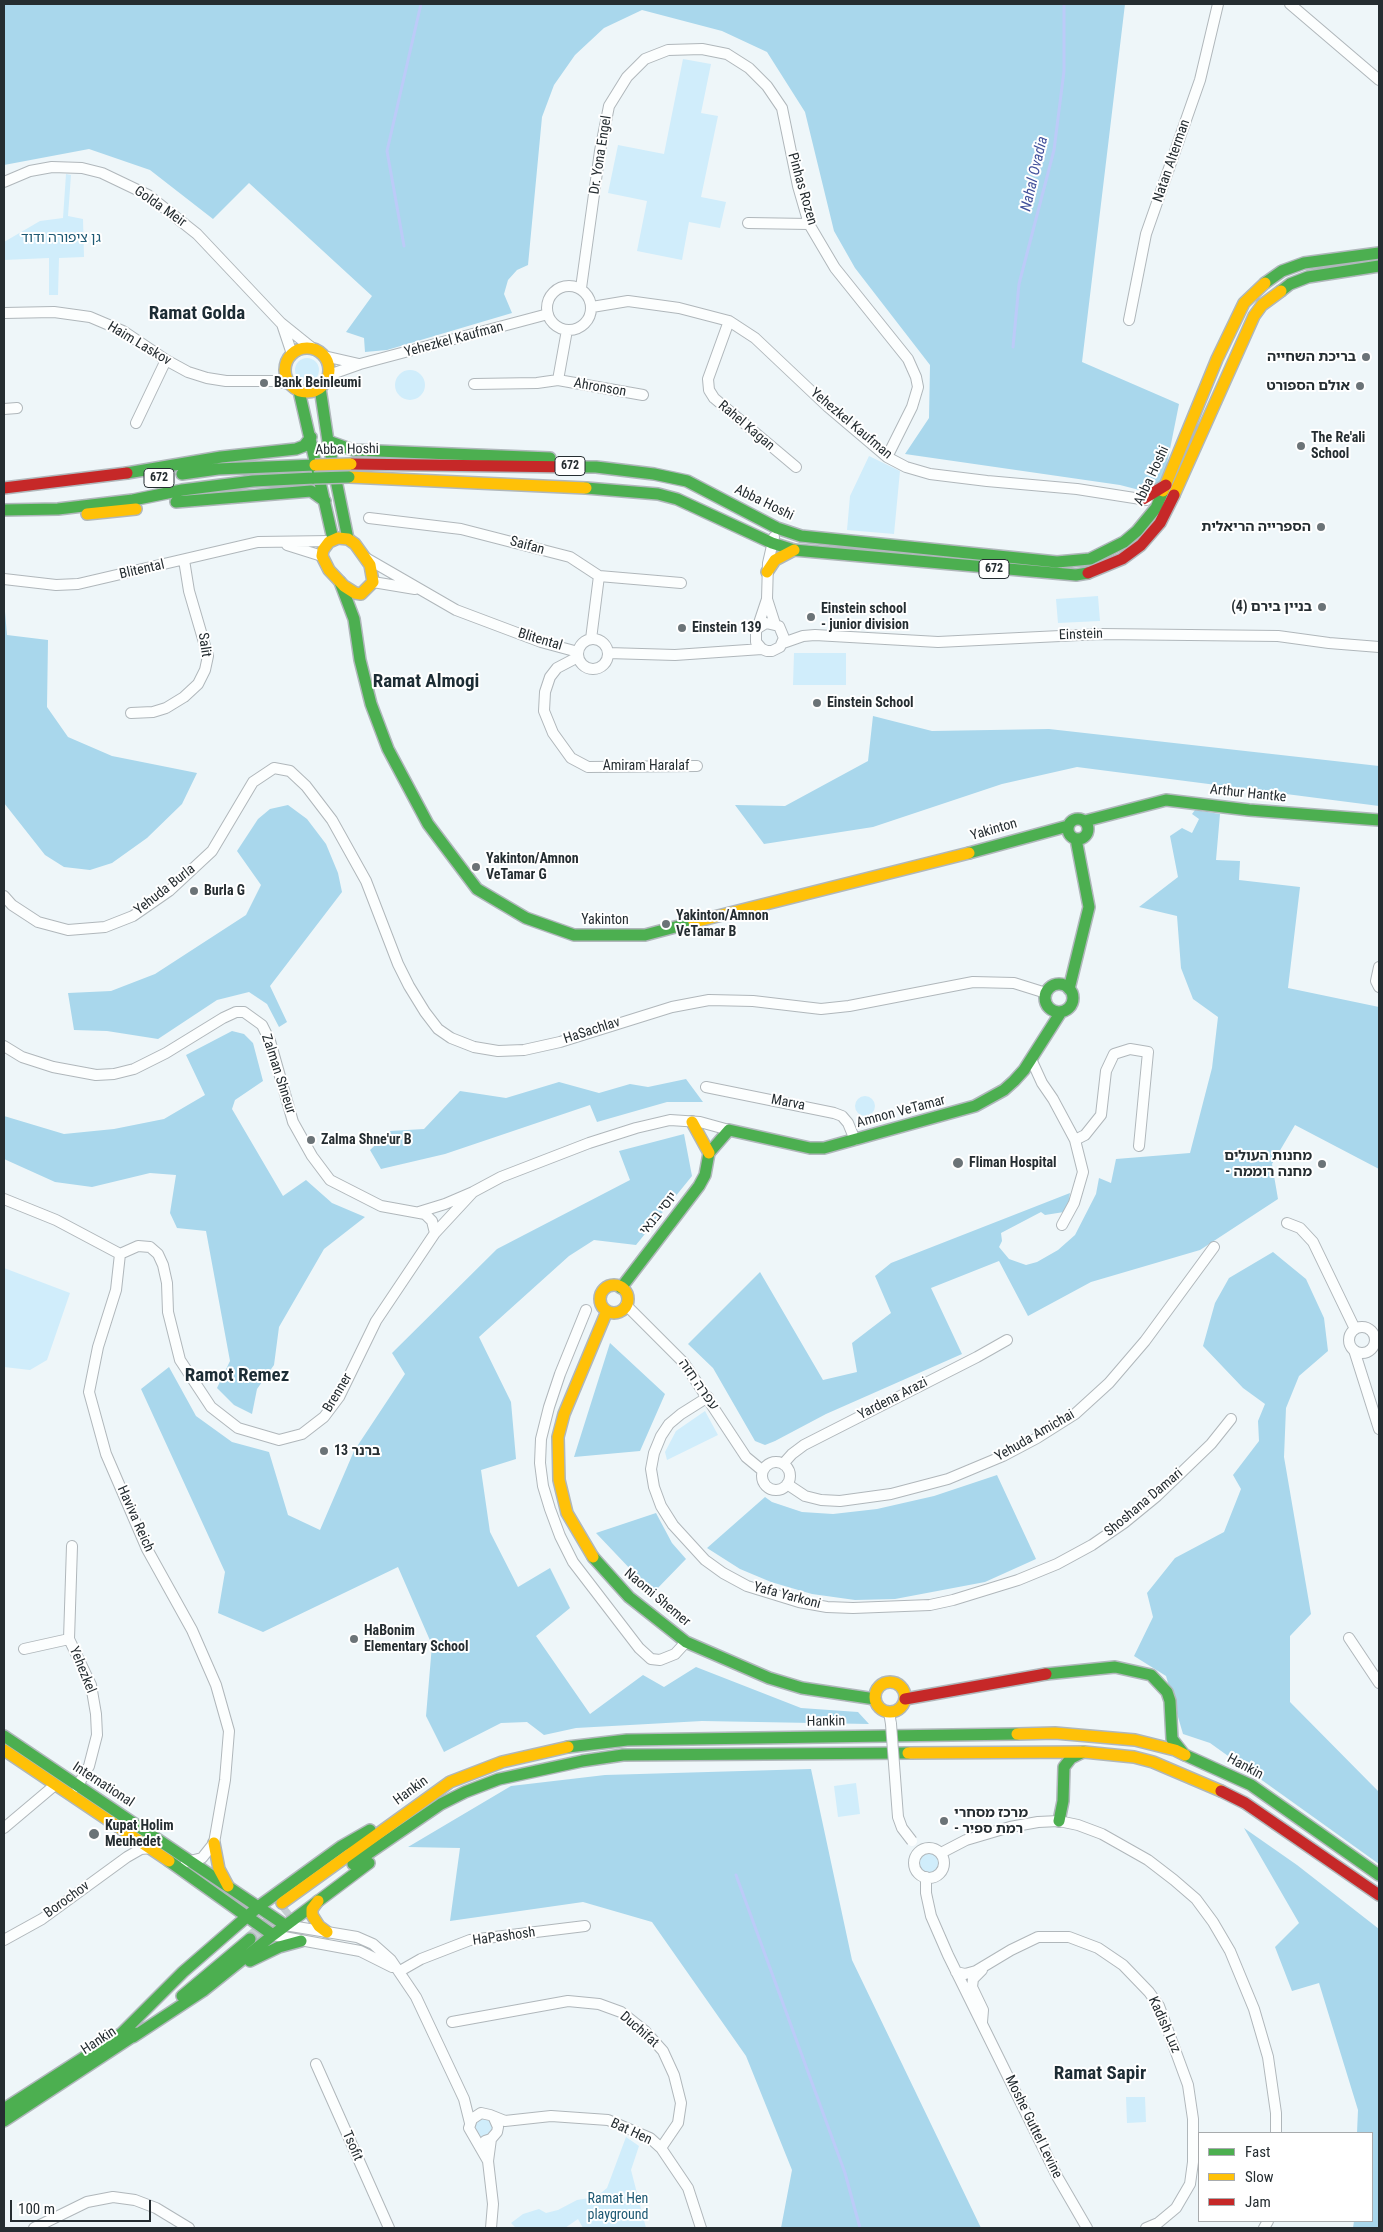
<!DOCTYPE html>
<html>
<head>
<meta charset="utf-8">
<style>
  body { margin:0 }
  #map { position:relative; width:1383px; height:2232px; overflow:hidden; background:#eef6f9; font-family:"Roboto Condensed",sans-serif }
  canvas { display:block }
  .frame { position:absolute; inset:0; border:5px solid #252d31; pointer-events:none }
  .legend { position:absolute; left:1198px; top:2132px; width:175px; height:90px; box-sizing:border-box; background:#fff; border:1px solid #a8abad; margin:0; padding:6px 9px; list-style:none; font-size:15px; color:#252d31 }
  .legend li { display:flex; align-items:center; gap:10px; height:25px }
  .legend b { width:25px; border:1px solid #a8abad }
  .scale { position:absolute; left:10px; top:2200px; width:141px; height:22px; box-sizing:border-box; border:2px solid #252d31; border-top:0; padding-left:6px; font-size:15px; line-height:18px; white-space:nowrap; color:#252d31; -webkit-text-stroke:4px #fff; paint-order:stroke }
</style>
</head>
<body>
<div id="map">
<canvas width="1383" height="2232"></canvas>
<div class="frame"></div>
<ul class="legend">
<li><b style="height:6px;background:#4caf50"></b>Fast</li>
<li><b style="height:6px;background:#ffc107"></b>Slow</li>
<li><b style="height:6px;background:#c62828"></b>Jam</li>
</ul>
<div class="scale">100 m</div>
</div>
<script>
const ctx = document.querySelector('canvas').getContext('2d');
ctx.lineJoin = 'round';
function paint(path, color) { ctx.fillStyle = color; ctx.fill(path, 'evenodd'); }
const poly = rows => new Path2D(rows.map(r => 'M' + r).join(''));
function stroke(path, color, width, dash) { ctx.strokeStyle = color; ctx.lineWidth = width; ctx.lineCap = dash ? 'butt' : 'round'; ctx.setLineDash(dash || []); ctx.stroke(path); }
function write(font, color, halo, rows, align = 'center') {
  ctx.font = font + ' "Roboto Condensed","Noto Sans Hebrew",sans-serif'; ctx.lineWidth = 4; ctx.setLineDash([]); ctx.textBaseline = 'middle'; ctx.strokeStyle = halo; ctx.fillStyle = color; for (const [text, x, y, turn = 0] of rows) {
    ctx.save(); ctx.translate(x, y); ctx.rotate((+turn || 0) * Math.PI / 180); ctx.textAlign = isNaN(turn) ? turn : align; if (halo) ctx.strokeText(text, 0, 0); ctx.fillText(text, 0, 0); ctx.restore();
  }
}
paint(poly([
  [683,59,711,64,701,113,718,116,701,197,726,202,720,228,689,222,682,260,637,251,647,201,608,193,618,145,664,154],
  [66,174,71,175,68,216,83,219,84,257,59,258,58,295,49,295,49,258,4,260,4,242,40,221,63,218],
  '295 370a12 12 0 1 1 24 0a12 12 0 1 1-24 0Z',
  '395 385a15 15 0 1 1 30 0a15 15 0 1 1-30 0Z',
  [869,456,900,471,894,534,847,530,850,496],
  [1098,596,1100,621,1058,623,1056,599],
  [794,653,846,653,846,685,793,685],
  '855 1106a10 10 0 1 1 20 0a10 10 0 1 1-20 0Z',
  [4,1268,70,1293,47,1360,30,1370,4,1367],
  [705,1411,718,1435,667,1460,665,1452,676,1431],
  [856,1783,860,1814,838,1817,834,1786],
  '919 1863a11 11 0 1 1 22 0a11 11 0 1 1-22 0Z',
  [1126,2097,1145,2097,1146,2122,1127,2123],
  '475 2128a9 9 0 1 1 18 0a9 9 0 1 1-18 0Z',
  [626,2137,639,2146,631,2170,646,2228,583,2228,578,2219,565,2228,516,2228,511,2223,523,2214,539,2209,546,2213,558,2210,577,2200,596,2197,607,2188]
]), '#d0edfb');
paint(poly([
  [4,4,1125,4,1082,362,1179,404,1163,484,1151,493,1120,485,905,454,929,418,930,365,855,268,834,231,805,112,767,52,722,31,642,10,604,28,575,55,554,85,542,117,528,265,517,270,508,280,504,294,512,313,387,350,365,352,364,338,346,332,372,296,249,183,213,219,150,170,89,149,4,165],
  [4,600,7,635,48,640,47,707,68,737,112,756,197,773,182,804,147,838,112,863,90,870,64,867,45,855,4,803],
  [873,716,932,731,1049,729,1379,766,1379,806,1077,767,1002,784,873,827,764,844,735,805,785,806,868,761],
  [288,805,307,819,326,844,338,873,342,892,270,986,287,1022,279,1027,267,1004,249,992,217,1000,158,1039,107,1031,74,1030,68,993,111,991,155,974,246,915,261,885,237,851,258,819,270,809],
  [1195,810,1220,814,1216,860,1240,861,1239,880,1300,887,1288,988,1379,1007,1379,1169,1295,1125,1272,1164,1278,1199,1200,1250,1091,1282,1028,1316,999,1261,931,1288,962,1354,826,1414,775,1441,765,1445,755,1441,713,1368,688,1344,760,1272,823,1380,857,1372,852,1343,891,1313,875,1276,891,1263,1070,1193,1068,1208,1064,1212,1045,1215,1041,1212,1001,1233,1002,1241,999,1247,1009,1259,1026,1265,1037,1262,1058,1250,1075,1235,1096,1194,1099,1178,1111,1183,1116,1159,1190,1153,1212,1068,1218,1017,1193,999,1181,968,1177,916,1139,907,1178,877,1170,836,1182,828,1192,833,1199,819,1192,814],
  [232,1031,244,1034,253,1043,263,1081,235,1100,232,1109,283,1196,306,1180,332,1203,365,1217,324,1249,279,1327,274,1365,257,1389,252,1414,234,1405,217,1388,230,1361,206,1231,177,1228,170,1213,176,1175,150,1173,92,1187,55,1182,4,1159,4,1116,64,1134,114,1129,164,1119,205,1095,186,1055],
  [686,1079,703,1102,667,1102,597,1122,590,1105,445,1154,381,1169,370,1150,390,1131,424,1129,460,1091,506,1098,559,1082,599,1093,630,1084,648,1087],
  [684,1134,692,1176,636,1245,594,1240,569,1256,479,1337,511,1402,516,1459,481,1470,490,1532,518,1587,550,1568,570,1608,536,1636,590,1714,643,1675,664,1687,696,1667,801,1708,858,1712,869,1724,702,1721,576,1728,544,1735,527,1722,501,1723,444,1752,426,1716,432,1645,398,1567,263,1632,218,1613,225,1572,141,1389,169,1367,196,1416,232,1442,269,1452,288,1515,320,1530,354,1451,405,1374,392,1353,497,1249,630,1180,619,1151],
  [1273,1252,1306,1279,1324,1318,1328,1351,1299,1376,1286,1408,1284,1457,1311,1614,1290,1636,1290,1702,1379,1792,1379,1864,1210,1743,1183,1734,1166,1676,1134,1656,1153,1617,1147,1593,1175,1558,1224,1532,1241,1489,1233,1475,1259,1441,1258,1421,1265,1404,1243,1388,1203,1346,1215,1303,1229,1278],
  [610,1343,665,1394,640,1451,574,1457],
  [997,1475,1036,1559,985,1582,895,1599,855,1600,812,1594,771,1582,740,1569,707,1548,765,1497,772,1502,802,1512,833,1514,877,1509,934,1496],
  [656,1513,672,1543,686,1559,653,1593,596,1533],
  [811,1769,852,1960,981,2228,781,2228,792,2170,746,2056,652,1922,583,1902,450,1921,460,1848,408,1847,511,1786,605,1775],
  [1244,1828,1297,1865,1379,1929,1379,2228,1353,2228,1354,2221,1372,2221,1372,2133,1357,2133,1358,2110,1319,1983,1292,1991,1275,1947,1299,1923]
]), '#a9d7ec');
stroke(poly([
  [404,246,387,151,421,4],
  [1013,347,1019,284,1054,150,1064,71,1064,4],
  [736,1875,845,2173,860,2228]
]), '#bccbf8', 3);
stroke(poly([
  [250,1939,288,1908]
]), '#c6ced1', 14, [14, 7]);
const street = poly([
  [1290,4,1379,80],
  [4,182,30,171,52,167,82,168,102,173,148,195,197,234,281,323,312,348],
  [748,223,809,224],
  '547 308a22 22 0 1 1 44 0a22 22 0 1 1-44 0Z',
  [581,288,600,151,609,106,627,77,645,59,668,50,702,49,727,54,749,68,767,86,782,108,798,186,809,224,835,268,908,359,916,377,918,387,912,407,887,457],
  [592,307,628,301,679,308,729,321,755,338,828,407,887,457,906,467,930,474,987,481,1077,489,1147,500],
  [4,313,54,312,90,317,123,331,166,360,188,372,207,378,226,381,274,381,289,384],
  [1129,320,1146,234,1200,80,1218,4],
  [729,321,708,379,709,390,714,398,796,467],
  [282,324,292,354],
  [324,356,359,364],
  [329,375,360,364,548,314],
  [558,380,567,330],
  [474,384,537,383,558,380,643,395],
  [4,409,17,408],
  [136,423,166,360],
  [369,518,461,529,570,557,599,576,681,583],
  [774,537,768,563,767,599,775,624],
  [287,545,322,556],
  [366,558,456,610,541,642,578,652],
  [4,579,56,585,78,584,258,542,331,541],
  [373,582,415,589],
  [758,628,766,623,779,626,784,638,780,647,772,651,767,651,762,649,756,642,756,632,767,599],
  '578 654a15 15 0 1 1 30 0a15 15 0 1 1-30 0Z',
  [591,639,599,576],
  [783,643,803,636,815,635,938,642,1101,634,1278,636,1329,643,1379,647],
  [608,653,675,655,762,649],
  [578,657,557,668,550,677,545,692,544,711,553,733,571,758,588,767,697,766],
  [131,713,153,712,166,708,184,697,198,684,205,670,208,656,189,591,184,560],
  [4,896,12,905,38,922,68,930,105,927,133,916,169,891,212,851,253,782,274,768,290,771,306,786,332,820,366,881,398,964,409,986,425,1012,438,1029,451,1038,474,1047,498,1051,524,1050,560,1042,672,1007,709,1000,753,1001,821,1009,849,1006,973,982,1014,983,1046,993],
  [1379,967,1376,981,1379,987],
  [4,1046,22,1057,53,1067,96,1075,114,1074,134,1069,166,1053,223,1018,236,1012,244,1012,262,1025,270,1041,293,1122,312,1156,330,1180,381,1206,425,1214,432,1221,435,1233],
  [1031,1059,1042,1083,1053,1099,1075,1140,1083,1172,1074,1203,1062,1225],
  [706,1087,834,1113,842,1116,848,1123,855,1140],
  [1075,1140,1085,1135,1101,1115,1106,1071,1114,1054,1130,1049,1148,1052,1139,1146],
  [4,1199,56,1220,120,1254],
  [419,1212,445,1204,473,1192,501,1177,589,1143,636,1128,670,1120,700,1122,729,1130],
  [1287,1223,1300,1228,1313,1242,1355,1329],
  [120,1254,116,1290,98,1347,89,1392,106,1454,147,1549,192,1630,216,1685,229,1731,225,1780,214,1843,202,1858,186,1862],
  [120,1254,138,1246,150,1247,158,1254,163,1265,167,1283,168,1312,180,1360,211,1407,238,1428,279,1440,302,1434,324,1417,339,1397,376,1321,435,1233,473,1192],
  [626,1305,684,1363,746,1457,763,1471],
  [586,1310,560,1374,549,1407,541,1439,540,1463,543,1486,550,1509,560,1536,573,1562,639,1648,651,1659,660,1660,675,1654,686,1642],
  '1349 1340a13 13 0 1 1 26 0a13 13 0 1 1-26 0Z',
  [1354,1350,1379,1429],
  [708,1397,681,1414,669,1424,661,1436,654,1453,651,1469,654,1487,661,1506,673,1525,705,1560,723,1573,747,1586,799,1602,827,1607,853,1608,930,1605,953,1600,1018,1580,1057,1564,1092,1545,1124,1523,1157,1496,1211,1444,1231,1419],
  '762 1476a14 14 0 1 1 28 0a14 14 0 1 1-28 0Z',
  [783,1464,792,1454,804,1445,977,1357,1007,1340],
  [787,1484,805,1496,821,1500,840,1501,891,1494,948,1479,1003,1456,1037,1438,1075,1414,1109,1383,1145,1341,1214,1247],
  [1349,1638,1379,1683],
  [69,1639,72,1546],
  [24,1649,69,1639,91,1685,96,1714,97,1735,89,1766,77,1787],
  [889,1712,891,1724],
  [4,1828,55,1785],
  '914 1863a15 15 0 1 1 30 0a15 15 0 1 1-30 0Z',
  [941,1853,966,1840,1010,1827,1038,1822,1059,1821,1078,1825,1102,1834,1148,1860,1174,1880,1196,1899,1213,1922,1230,1951,1254,2009,1268,2057,1276,2113,1276,2133],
  [926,1877,926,1893,931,1916,948,1955,1058,2178,1087,2228],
  [285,1925,357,1937,373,1944,391,1960,416,1997,464,2099,470,2123],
  [273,1935,360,1951,392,1967],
  [4,1940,42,1919,127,1857,141,1849,152,1848],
  [982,1970,973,1979,972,1987,983,2010,982,2022],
  [400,1971,421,1959,470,1940,585,1926],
  [956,1972,965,1974,976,1971,1011,1950,1038,1937,1069,1937,1098,1948,1123,1965,1149,1992,1159,2006,1188,2085,1193,2119,1193,2162,1190,2184,1176,2208,1158,2223,1146,2228],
  [452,2022,568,2001,599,2004,621,2012,645,2031,663,2051,674,2075,681,2103,678,2123,661,2148],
  [316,2064,389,2228],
  [485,2141,491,2139,497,2132,498,2127,494,2118],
  [488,2161,469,2128,472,2119,481,2113,490,2115,505,2121,551,2116,608,2120,650,2138,661,2148,688,2188,701,2228],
  [34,2228,87,2202,113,2197,135,2200,156,2208,189,2228],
  [491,2228,493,2204,488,2161,491,2139],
  [1264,2228,1268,2221]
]);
const fast = poly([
  [1265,283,1282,271,1304,263,1379,253],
  [1281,291,1290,284,1308,277,1379,266],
  [320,388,328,441,348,539],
  [299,391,333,539],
  [328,441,353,450,550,458],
  [573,467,596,467,654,474,687,481,777,528,801,536,1057,562,1090,559,1124,542,1137,531,1156,508,1163,491],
  [127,473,221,457,296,449,304,446,311,437],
  [182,474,218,469,315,465],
  [586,488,658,494,677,499,772,543,794,550,1076,575,1088,573],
  [176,502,311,491,325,501],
  [4,510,58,509,133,500,182,490,253,481,314,478],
  [340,582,354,619,360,660,371,704,388,749,428,824,477,889,526,918,574,935,645,935,694,922],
  '1068 829a10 10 0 1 1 20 0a10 10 0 1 1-20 0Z',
  [1085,821,1166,800,1249,810,1379,820],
  [969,853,1068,826],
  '1045 998a14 14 0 1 1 28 0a14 14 0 1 1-28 0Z',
  [1069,989,1089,907,1076,839],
  [621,1288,699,1186,705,1175,709,1153,729,1130,810,1148,824,1148,975,1106,1004,1090,1014,1081,1024,1070,1061,1012],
  [593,1557,629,1597,686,1642,769,1678,802,1688,875,1699],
  [1046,1674,1115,1667,1151,1675,1167,1692,1170,1701,1172,1739,1183,1753],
  [4,1736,285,1925],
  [568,1747,627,1740,1017,1734],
  [1185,1755,1251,1785,1379,1875],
  [1059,1821,1063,1801,1064,1767,1071,1758,1083,1752],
  [169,1861,273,1935],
  [353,1864,441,1804,465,1792,499,1779,582,1761,623,1755,908,1753],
  [250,1961,279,1947,301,1941],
  [182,1996,250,1939],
  [122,2033,183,1972,258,1907,342,1846,370,1830],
  [133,2037,203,1991,273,1935,369,1863],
  [4,2109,130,2028],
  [4,2121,138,2033]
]);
const slow = poly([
  '285 370a22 22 0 1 1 44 0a22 22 0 1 1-44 0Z',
  [349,477,586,488],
  [1163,491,1217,359,1244,303,1265,283],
  [1174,495,1254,316,1262,305,1281,291],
  [87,514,136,509],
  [338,538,348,539,355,544,370,565,373,582,361,594,355,593,344,586,329,570,322,556,323,550,329,542,338,538],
  [767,572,775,560,794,550],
  [694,922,969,853],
  [692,1122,709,1153],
  '600 1299a14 14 0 1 1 28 0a14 14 0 1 1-28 0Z',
  [593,1557,567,1513,559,1480,558,1437,564,1414,607,1311],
  '875 1697a15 15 0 1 1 30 0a15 15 0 1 1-30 0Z',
  [1017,1734,1055,1733,1135,1740,1175,1750,1185,1755],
  [4,1750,169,1861],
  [908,1753,1084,1752,1134,1757,1153,1762,1221,1791],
  [214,1843,219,1869,228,1886],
  [318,1901,312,1909,312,1915,319,1926,327,1932],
  [282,1903,450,1782,502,1762,568,1747]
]);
const jam = poly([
  [351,464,573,467],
  [4,488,127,473],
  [1143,499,1166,485],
  [1088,573,1122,559,1141,545,1160,523,1174,495],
  [905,1699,1046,1674],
  [1221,1791,1245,1803,1379,1895]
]);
stroke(street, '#b0b7bb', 12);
stroke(fast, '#b0b7bb', 14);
stroke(slow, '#b0b7bb', 14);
stroke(jam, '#b0b7bb', 14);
stroke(street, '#fcfefe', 10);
stroke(fast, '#4caf50', 11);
stroke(slow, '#ffc107', 11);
stroke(jam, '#c62828', 11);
const streetBridge = poly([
  [891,1724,898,1817,902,1828,912,1841]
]);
const fastBridge = poly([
  [314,478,349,477]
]);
const slowBridge = poly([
  [315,465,351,464]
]);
stroke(streetBridge, '#b0b7bb', 12, []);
stroke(fastBridge, '#b0b7bb', 14, []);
stroke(slowBridge, '#b0b7bb', 14, []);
stroke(streetBridge, '#fcfefe', 10);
stroke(fastBridge, '#4caf50', 11);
stroke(slowBridge, '#ffc107', 11);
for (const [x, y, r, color] of [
  [1366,357,5,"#6b7377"],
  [264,383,5,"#6b7377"],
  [1360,386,5,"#6b7377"],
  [1301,446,5,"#6b7377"],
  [1321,527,5,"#6b7377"],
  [1322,607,5,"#6b7377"],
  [811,617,5,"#6b7377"],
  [682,628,5,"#6b7377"],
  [817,703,5,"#6b7377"],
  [476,867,5,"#6b7377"],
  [194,891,5,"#6b7377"],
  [666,924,5,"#6b7377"],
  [311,1140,5,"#6b7377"],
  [958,1163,6,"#6b7377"],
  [1322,1164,5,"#6b7377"],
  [324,1451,5,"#6b7377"],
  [354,1639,5,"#6b7377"],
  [944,1821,5,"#6b7377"],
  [94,1834,6,"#6b7377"]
]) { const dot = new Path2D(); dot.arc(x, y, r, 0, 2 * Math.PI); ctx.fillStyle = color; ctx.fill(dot); stroke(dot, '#fff', 2); }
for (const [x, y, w] of [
  [570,466,30],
  [159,478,30],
  [994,569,30]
]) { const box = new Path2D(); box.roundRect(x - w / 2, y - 9.5, w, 19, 4); ctx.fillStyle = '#fff'; ctx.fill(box); stroke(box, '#252d31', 1); }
write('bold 12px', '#252d31', null, [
  ["672",570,466],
  ["672",159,478],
  ["672",994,569]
]);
write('14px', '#252d31', '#fff', [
  ["Dr. Yona Engel",601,155,-81],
  ["Natan Alterman",1172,161,-71],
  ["Pinhas Rozen",802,189,74],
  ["Golda Meir",160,207,35],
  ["Yehezkel Kaufman",454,340,-15],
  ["Haim Laskov",139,344,31],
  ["Ahronson",600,388,10],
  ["Yehezkel Kaufman",851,424,40],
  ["Rahel Kagan",746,426,40],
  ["Abba Hoshi",347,450,-1],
  ["Abba Hoshi",1152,476,-65],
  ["Abba Hoshi",764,503,26],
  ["Saifan",527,546,15],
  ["Blitental",142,570,-13],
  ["Einstein",1081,635,-2],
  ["Blitental",540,640,17],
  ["Salit",204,645,82],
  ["Amiram Haralaf",646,766],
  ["Arthur Hantke",1248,794,6],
  ["Yakinton",994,830,-16],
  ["Yehuda Burla",165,890,-38],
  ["Yakinton",605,920],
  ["HaSachlav",592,1031,-18],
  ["Zalman Shneur",278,1074,72],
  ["Marva",788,1103,11],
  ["Amnon VeTamar",901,1112,-15],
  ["יוסי בנאי",659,1214,-51],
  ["עפרה חזה",698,1385,55],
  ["Brenner",338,1393,-59],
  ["Yardena Arazi",893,1399,-27],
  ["Yehuda Amichai",1035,1436,-30],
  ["Shoshana Damari",1144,1503,-40],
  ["Haviva Reich",135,1519,66],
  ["Yafa Yarkoni",787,1596,15],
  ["Naomi Shemer",657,1598,40],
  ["Yehezkel",82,1670,68],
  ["Hankin",826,1722,-1],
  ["Hankin",1245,1767,28],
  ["International",103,1785,33],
  ["Hankin",411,1791,-36],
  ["Borochov",67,1900,-36],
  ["HaPashosh",504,1937,-8],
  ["Kadish Luz",1164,2025,66],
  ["Duchifat",639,2030,41],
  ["Hankin",99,2041,-33],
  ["Moshe Guttel Levine",1033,2127,64],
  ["Bat Hen",631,2132,25],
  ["Tsofit",352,2146,66]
]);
write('14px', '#1e5973', '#fff', [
  ["גן ציפורה ודוד",61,238],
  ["Ramat Hen",618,2199],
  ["playground",618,2215]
]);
write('bold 14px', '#252d31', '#fff', [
  ["בריכת השחייה",1356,357,"right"],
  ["Bank Beinleumi",274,383],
  ["אולם הספורט",1350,386,"right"],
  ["The Re'ali",1311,438],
  ["School",1311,454],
  ["הספרייה הריאלית",1311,527,"right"],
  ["בניין בירם (4)",1312,607,"right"],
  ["Einstein school",821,609],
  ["- junior division",821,625],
  ["Einstein 139",692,628],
  ["Einstein School",827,703],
  ["Yakinton/Amnon",486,859],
  ["VeTamar G",486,875],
  ["Burla G",204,891],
  ["Yakinton/Amnon",676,916],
  ["VeTamar B",676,932],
  ["Zalma Shne'ur B",321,1140],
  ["מחנות העולים",1312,1156,"right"],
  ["- מחנה רוממה",1312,1172,"right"],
  ["Fliman Hospital",969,1163],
  ["ברנר 13",334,1451],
  ["HaBonim",364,1631],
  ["Elementary School",364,1647],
  ["מרכז מסחרי",954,1813],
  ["- רמת ספיר",954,1829],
  ["Kupat Holim",105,1826],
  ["Meuhedet",105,1842]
], 'left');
write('italic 15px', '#41509b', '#fff', [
  ["Nahal Ovadia",1035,174,-77]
]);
write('bold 19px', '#1c2c34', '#fff', [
  ["Ramat Golda",197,314],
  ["Ramat Almogi",426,682],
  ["Ramot Remez",237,1376],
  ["Ramat Sapir",1100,2074]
]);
</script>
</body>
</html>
